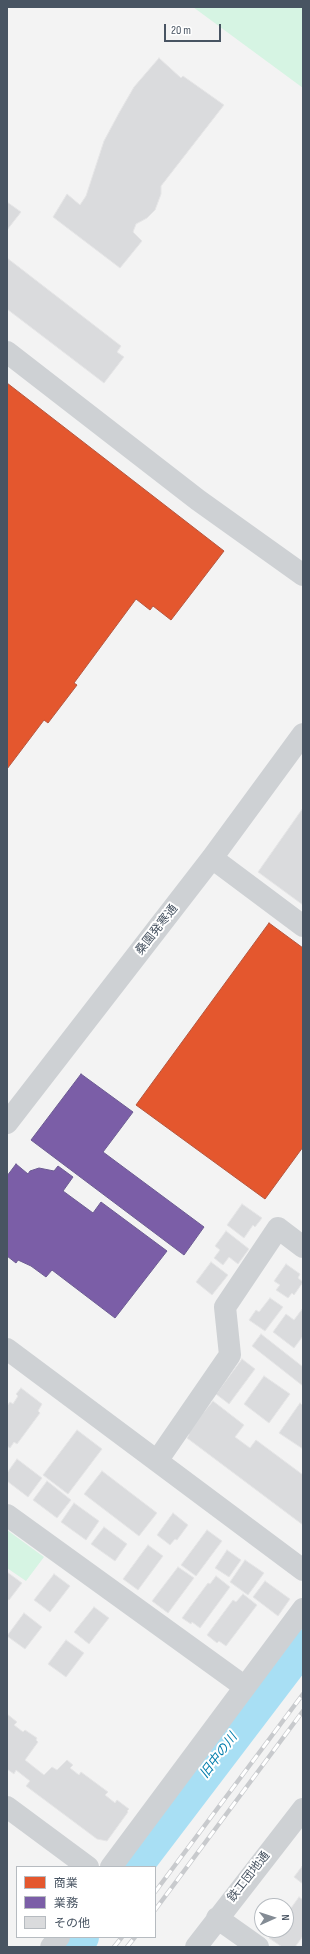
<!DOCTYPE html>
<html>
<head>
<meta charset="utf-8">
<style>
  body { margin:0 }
  #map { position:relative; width:310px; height:1954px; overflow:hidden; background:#f3f3f3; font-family:"Sofia Sans Condensed","Noto Sans JP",sans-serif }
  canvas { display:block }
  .frame { position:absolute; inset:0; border:8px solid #485462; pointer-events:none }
  .legend { position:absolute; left:16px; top:1866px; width:140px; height:72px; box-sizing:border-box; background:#fff; border:1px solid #b6bbc0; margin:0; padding:5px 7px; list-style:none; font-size:12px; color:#485462 }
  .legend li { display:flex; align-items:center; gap:8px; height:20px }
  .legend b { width:20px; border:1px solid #b6bbc0 }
  .north { position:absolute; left:254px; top:1898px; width:40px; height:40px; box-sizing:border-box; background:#fff; border:1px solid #b6bbc0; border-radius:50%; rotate:87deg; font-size:11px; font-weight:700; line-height:16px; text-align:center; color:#485462 }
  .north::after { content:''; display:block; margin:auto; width:14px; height:18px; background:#848c95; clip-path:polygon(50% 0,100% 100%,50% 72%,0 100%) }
  .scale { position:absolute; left:164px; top:24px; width:57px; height:18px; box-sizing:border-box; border:2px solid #485462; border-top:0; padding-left:5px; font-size:12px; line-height:14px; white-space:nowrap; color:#485462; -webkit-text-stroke:3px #fff; paint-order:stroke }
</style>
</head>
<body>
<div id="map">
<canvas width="310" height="1954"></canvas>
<div class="frame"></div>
<ul class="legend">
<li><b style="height:11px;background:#e4572e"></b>商業</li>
<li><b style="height:11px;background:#7b5ea7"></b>業務</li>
<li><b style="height:11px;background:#dadbdd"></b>その他</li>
</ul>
<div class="north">N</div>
<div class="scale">20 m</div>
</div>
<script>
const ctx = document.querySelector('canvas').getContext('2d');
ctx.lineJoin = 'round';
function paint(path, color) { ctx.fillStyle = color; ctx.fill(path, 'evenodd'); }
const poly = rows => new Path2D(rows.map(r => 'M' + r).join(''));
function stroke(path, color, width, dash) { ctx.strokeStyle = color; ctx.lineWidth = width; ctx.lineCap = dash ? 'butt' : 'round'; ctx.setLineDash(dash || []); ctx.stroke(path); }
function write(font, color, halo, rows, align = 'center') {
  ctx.font = font + ' "Sofia Sans Condensed","Noto Sans JP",sans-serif'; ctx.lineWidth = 4; ctx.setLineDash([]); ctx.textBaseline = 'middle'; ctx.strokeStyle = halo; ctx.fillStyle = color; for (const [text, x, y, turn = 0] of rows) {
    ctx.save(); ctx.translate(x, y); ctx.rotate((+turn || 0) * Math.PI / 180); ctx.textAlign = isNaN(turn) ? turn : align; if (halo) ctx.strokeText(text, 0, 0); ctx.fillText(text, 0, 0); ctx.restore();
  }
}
paint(poly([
  [193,7,303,7,303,88],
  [7,1530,44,1557,26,1581,7,1568]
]), '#d6f4e3');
const shops = poly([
  [7,383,224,551,171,620,153,606,150,610,136,599,74,683,77,685,48,723,44,720,7,769,7,383],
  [269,923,303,948,303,1147,265,1199,136,1105,269,923]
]);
paint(shops, '#e4572e');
stroke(shops, '#b5563e', 1);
const offices = poly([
  [81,1074,133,1112,103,1152,204,1227,184,1255,31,1140,81,1074],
  [16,1164,28,1174,30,1171,39,1168,54,1171,58,1166,73,1177,63,1191,93,1213,101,1202,167,1251,115,1318,52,1270,46,1277,31,1266,18,1260,16,1263,7,1256,7,1176,16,1164]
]);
paint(offices, '#7b5ea7');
stroke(offices, '#6c5b92', 1);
stroke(poly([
  [135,1867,303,1646],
  [74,1947,82,1937]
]), '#a8dff4', 34);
const building = poly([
  [159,58,181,78,183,76,224,105,161,186,161,194,155,210,147,218,136,224,133,232,142,241,120,268,53,217,67,194,80,205,86,196,104,141,119,113,134,87,159,58],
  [7,202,21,212,7,230,7,202],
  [7,258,121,346,117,352,124,357,104,383,7,309,7,258],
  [303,808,303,905,258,872,303,808],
  [242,1204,262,1218,255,1227,253,1225,244,1238,227,1225,242,1204],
  [226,1231,249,1249,238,1264,229,1257,223,1265,214,1258,220,1250,215,1246,226,1231],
  [211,1262,228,1275,212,1295,196,1282,211,1262],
  [286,1264,300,1274,298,1278,303,1282,294,1295,292,1293,288,1298,276,1290,280,1285,274,1281,286,1264],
  [270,1298,283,1307,265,1331,249,1320,256,1310,259,1312,270,1298],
  [303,1308,303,1336,294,1348,273,1332,286,1314,294,1320,303,1308],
  [261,1334,303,1367,303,1386,252,1346,261,1334],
  [242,1359,255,1369,229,1404,216,1394,242,1359],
  [264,1376,290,1394,269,1423,244,1404,264,1376],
  [21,1388,42,1404,38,1411,40,1413,17,1444,14,1442,10,1448,7,1446,7,1406,10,1402,13,1404,18,1396,16,1394,21,1388],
  [213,1401,244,1425,235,1437,250,1448,256,1440,303,1475,303,1525,187,1438,189,1435,188,1431,213,1401],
  [300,1403,303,1406,303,1449,279,1433,300,1403],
  [77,1430,102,1449,68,1494,43,1475,77,1430],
  [17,1459,42,1478,28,1497,7,1481,7,1473,17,1459],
  [102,1471,157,1513,139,1536,84,1494,102,1471],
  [47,1481,71,1500,57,1518,33,1500,47,1481],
  [74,1503,99,1521,86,1540,61,1522,74,1503],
  [173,1513,188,1525,177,1540,175,1539,170,1545,157,1535,173,1513],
  [104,1527,127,1544,115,1561,91,1544,104,1527],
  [207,1530,222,1541,196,1576,181,1565,207,1530],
  [148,1545,163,1556,138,1590,123,1579,148,1545],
  [227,1550,241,1560,229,1577,215,1568,227,1550],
  [245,1560,264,1573,248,1595,230,1582,245,1560],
  [178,1567,194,1578,168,1613,152,1601,178,1567],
  [7,1572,22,1583,9,1600,7,1599,7,1572],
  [54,1574,70,1586,50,1612,34,1600,54,1574],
  [216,1576,230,1587,200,1628,192,1622,191,1624,182,1618,208,1583,210,1584,216,1576],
  [265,1581,290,1599,278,1616,253,1597,265,1581],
  [243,1594,257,1605,226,1646,219,1641,217,1643,207,1635,233,1600,236,1602,243,1594],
  [94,1607,109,1618,89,1644,74,1632,94,1607],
  [24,1613,42,1627,25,1649,7,1636,24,1613],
  [66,1640,84,1653,66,1677,48,1664,66,1640],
  [7,1714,17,1722,14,1725,23,1732,25,1730,37,1738,36,1740,38,1742,25,1760,44,1775,52,1767,57,1770,67,1760,73,1765,70,1768,79,1775,81,1772,108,1792,105,1795,115,1803,117,1800,129,1809,127,1811,128,1812,107,1841,97,1839,26,1786,30,1781,16,1770,14,1774,7,1769,7,1714],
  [303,1865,303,1884,294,1877,303,1865],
  [299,1897,303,1900,303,1936,295,1947,282,1947,269,1938,275,1930,286,1930,286,1915,299,1897]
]);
paint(building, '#dadbdd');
stroke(building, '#e5e5e6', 1);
stroke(poly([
  [7,352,198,500,303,575],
  [212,858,303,926],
  [7,1123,212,858,303,734],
  [7,1349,303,1570],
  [157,1461,230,1355,225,1307,278,1228,303,1247],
  [7,1515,245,1687],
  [7,1807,88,1867],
  [111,1867,303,1609],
  [217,1918,258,1947],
  [51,1947,59,1937],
  [196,1947,303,1809]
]), '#ced1d4', 22);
const rail = poly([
  [155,1892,303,1694],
  [155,1910,303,1711],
  [114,1947,122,1937],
  [127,1947,135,1937]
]);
stroke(rail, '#c8cacd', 4.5);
stroke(rail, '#fff', 3, [9]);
write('12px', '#485462', '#fff', [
  ["桑園発寒通",157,930,-52],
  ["鉄工団地通",249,1877,-52]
]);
write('italic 13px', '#027dac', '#fff', [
  ["旧中の川",219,1756,-53]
]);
</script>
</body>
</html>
